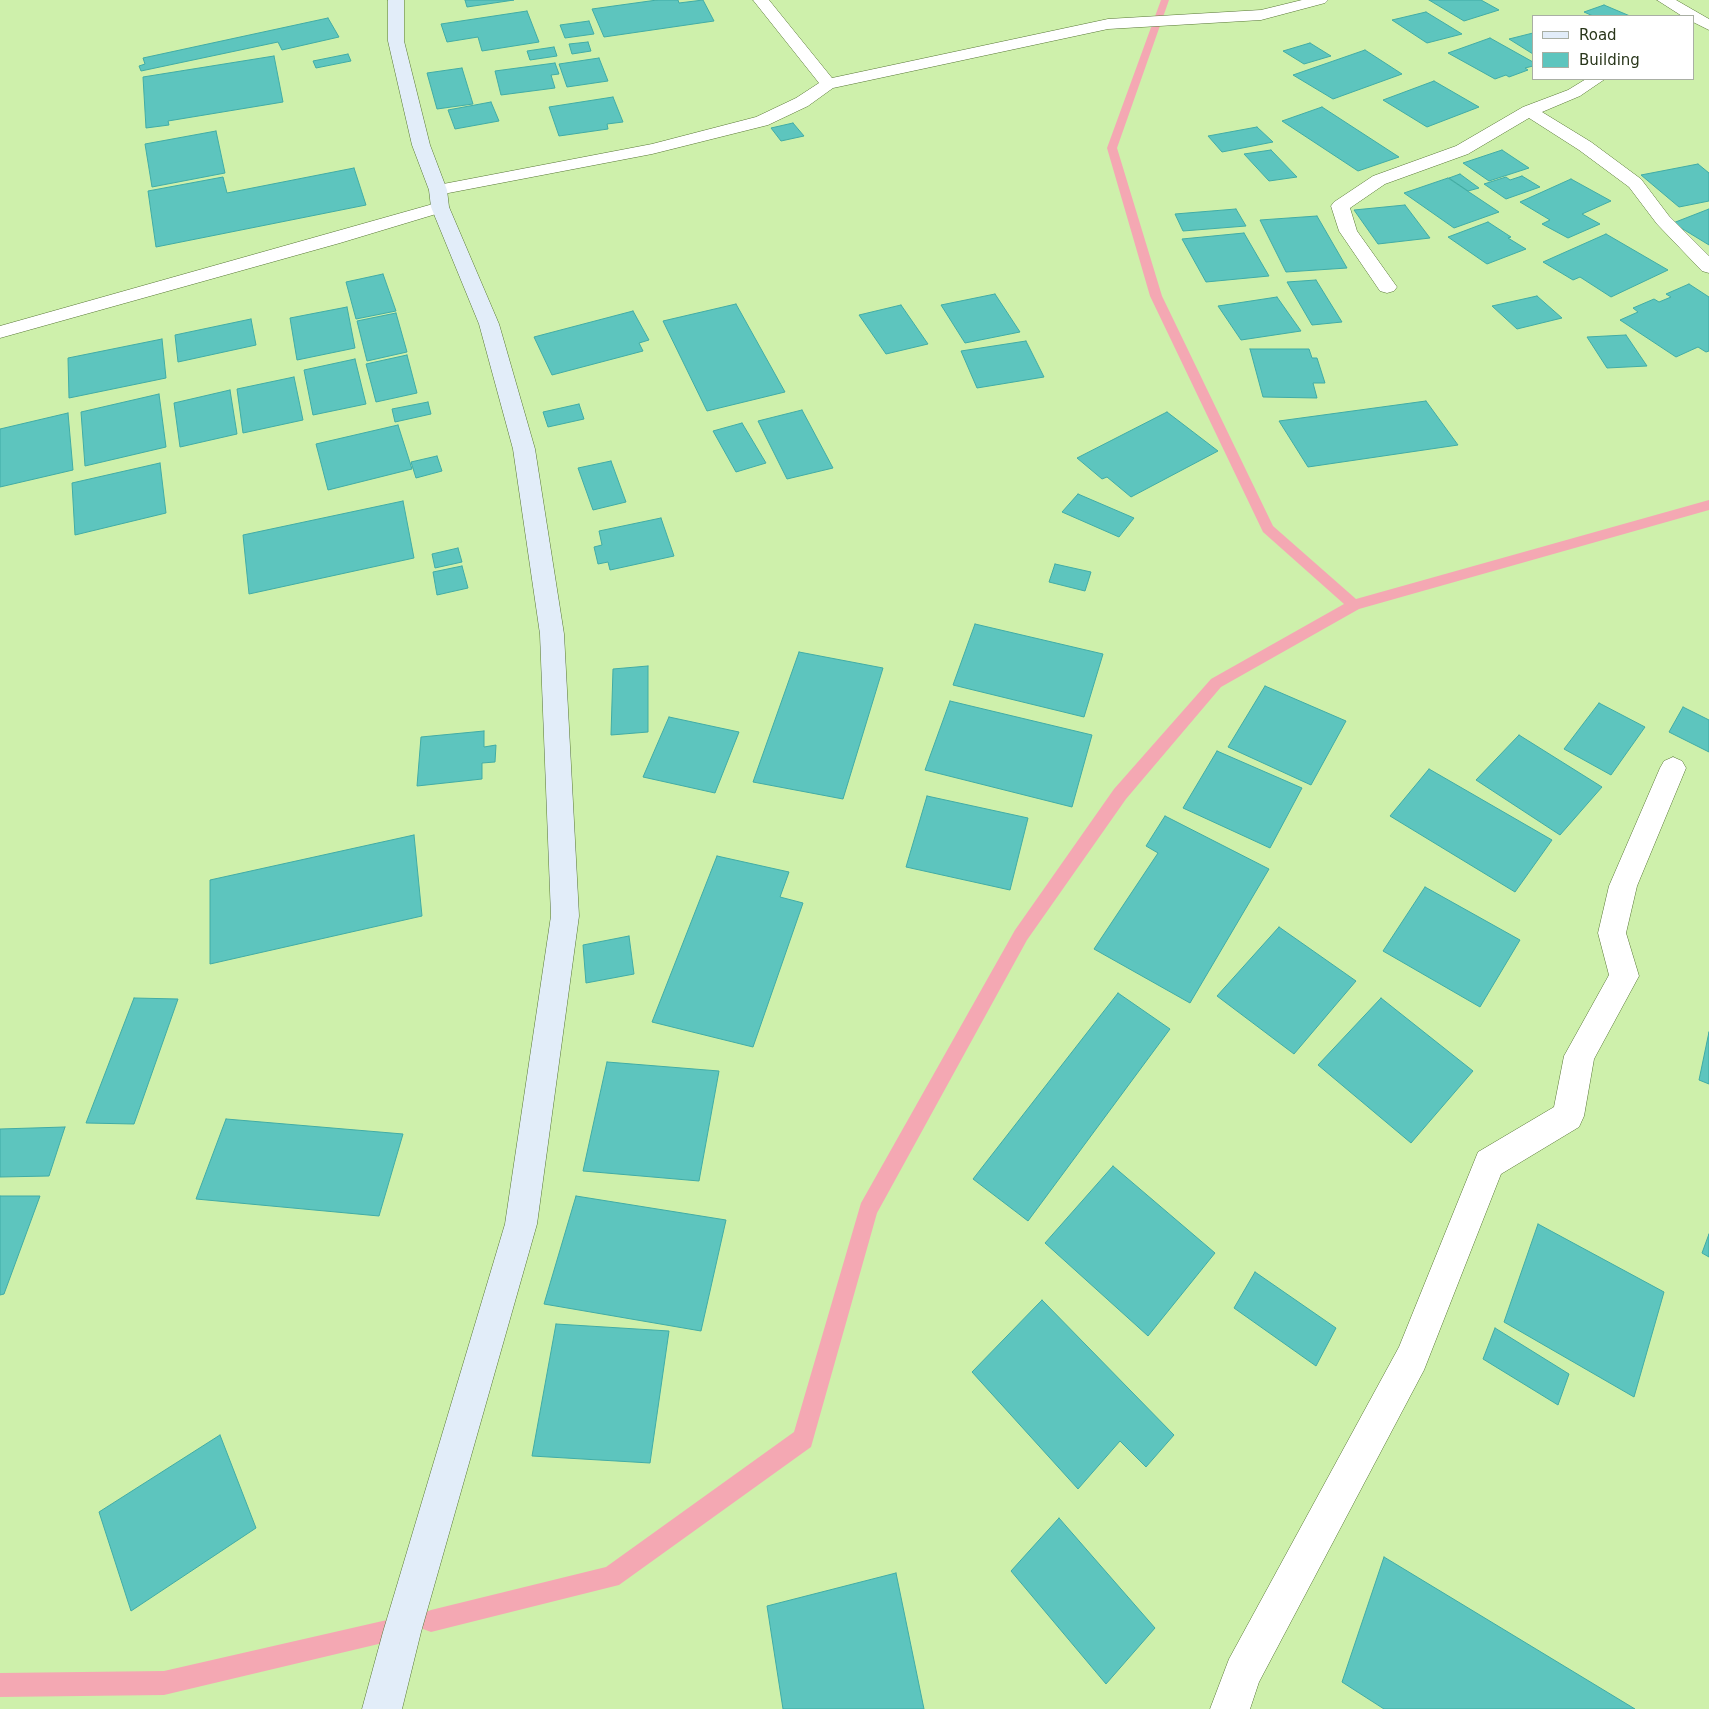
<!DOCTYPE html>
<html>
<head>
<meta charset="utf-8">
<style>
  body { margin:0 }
  #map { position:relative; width:1709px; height:1709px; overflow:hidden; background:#cef0ab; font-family:"DejaVu Sans",sans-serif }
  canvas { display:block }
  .legend { position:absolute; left:1532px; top:15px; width:162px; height:65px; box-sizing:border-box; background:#fff; border:1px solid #a9afa4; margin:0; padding:6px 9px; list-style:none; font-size:15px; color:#29361b }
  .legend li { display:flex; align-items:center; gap:10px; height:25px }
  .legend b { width:25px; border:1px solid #a9afa4 }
</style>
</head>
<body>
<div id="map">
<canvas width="1709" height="1709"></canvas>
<ul class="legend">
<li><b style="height:6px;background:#e2edf9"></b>Road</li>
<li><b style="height:14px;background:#5dc5be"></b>Building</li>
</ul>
</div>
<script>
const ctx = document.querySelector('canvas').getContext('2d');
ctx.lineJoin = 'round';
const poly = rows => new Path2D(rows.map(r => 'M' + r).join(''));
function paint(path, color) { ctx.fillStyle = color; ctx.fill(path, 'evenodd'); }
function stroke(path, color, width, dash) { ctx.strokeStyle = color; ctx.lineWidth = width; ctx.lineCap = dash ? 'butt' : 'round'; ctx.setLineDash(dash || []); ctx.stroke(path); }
paint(poly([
  [1161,0,1169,0,1117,148,1162,296,1273,526,1356,599,1709,500,1709,510,1359,609,1221,687,1126,799,1027,940,877,1213,811,1447,619,1585,431,1632,423,1629,420,1621,423,1613,431,1610,606,1567,794,1432,861,1203,1015,930,1114,789,1211,679,1344,604,1263,532,1150,296,1107,148,1161,0],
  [387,1620,395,1623,398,1631,395,1639,387,1642,164,1695,0,1697,0,1673,164,1671,387,1620]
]), '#f4a8b3');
const building = poly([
  [465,0,514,0,467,7,465,0],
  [657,0,678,0,679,3,703,0,714,21,604,37,592,9,657,0],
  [1429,0,1481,0,1499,10,1464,21,1429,0],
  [1604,5,1630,16,1593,16,1584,12,1604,5],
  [527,11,539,42,482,51,478,37,447,42,441,24,527,11],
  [1426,12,1462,34,1427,43,1392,20,1426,12],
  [328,18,339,37,282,50,278,42,141,71,139,66,145,64,143,58,328,18],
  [589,21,594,34,565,38,560,25,589,21],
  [1533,33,1533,54,1509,39,1533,33],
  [1490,38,1533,62,1533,66,1525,68,1528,70,1509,77,1506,75,1495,79,1448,53,1490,38],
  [588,42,591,51,572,54,569,44,588,42],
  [1310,43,1331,56,1304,64,1283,51,1310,43],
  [554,47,557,56,530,60,527,51,554,47],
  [1365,50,1402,74,1333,99,1293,75,1365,50],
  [348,54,351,61,316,68,313,61,348,54],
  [274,56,283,102,168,121,169,125,146,128,143,77,274,56],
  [599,58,608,81,567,87,559,64,599,58],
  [555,63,559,74,551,75,555,88,501,95,495,71,555,63],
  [462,68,473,104,437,109,427,73,462,68],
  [1434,81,1479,107,1427,127,1383,100,1434,81],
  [613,97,623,122,607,124,608,129,559,136,549,107,613,97],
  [491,102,499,121,455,129,448,110,491,102],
  [1322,107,1399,157,1358,171,1282,121,1322,107],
  [793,123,804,136,781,141,771,128,793,123],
  [1257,127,1273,142,1222,152,1208,136,1257,127],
  [216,131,225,173,152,187,145,144,216,131],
  [1271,150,1297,177,1269,181,1244,154,1271,150],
  [1502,150,1529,168,1489,181,1463,163,1502,150],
  [1698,164,1709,173,1709,201,1679,207,1641,175,1698,164],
  [354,168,366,205,156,247,148,191,223,177,227,193,354,168],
  [1460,174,1479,188,1468,191,1449,178,1460,174],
  [1522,176,1540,187,1506,199,1484,184,1506,177,1510,180,1522,176],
  [1448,178,1499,212,1454,228,1404,193,1448,178],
  [1571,179,1611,201,1582,214,1600,224,1568,238,1542,224,1550,220,1520,202,1571,179],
  [1405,205,1430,238,1378,244,1354,210,1405,205],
  [1236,209,1246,226,1183,231,1175,214,1236,209],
  [1709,209,1709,245,1673,223,1709,209],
  [1317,216,1347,268,1286,272,1260,220,1317,216],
  [1488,222,1511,237,1508,238,1526,249,1487,264,1448,237,1488,222],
  [1244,233,1269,276,1206,282,1182,239,1244,233],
  [1606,234,1668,270,1611,297,1580,277,1573,280,1543,262,1606,234],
  [383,274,396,311,356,319,346,282,383,274],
  [1316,280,1342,322,1312,325,1287,282,1316,280],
  [1689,284,1709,297,1709,351,1706,352,1698,347,1676,357,1620,320,1638,312,1633,308,1654,299,1659,302,1671,297,1666,294,1689,284],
  [995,294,1020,332,965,343,941,305,995,294],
  [1537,296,1562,318,1517,329,1492,306,1537,296],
  [1277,297,1301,331,1241,340,1218,306,1277,297],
  [736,304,785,392,707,411,663,321,736,304],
  [901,305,928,344,886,354,859,315,901,305],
  [347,307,355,348,297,360,290,318,347,307],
  [633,311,649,340,639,343,643,351,552,375,534,337,633,311],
  [396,313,407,352,367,361,357,321,396,313],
  [251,319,256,345,178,362,175,335,251,319],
  [1626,335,1647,366,1607,368,1587,337,1626,335],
  [162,339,166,378,69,398,68,358,162,339],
  [1026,341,1044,377,977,388,961,351,1026,341],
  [1250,349,1309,349,1312,358,1317,358,1325,383,1313,383,1317,398,1263,397,1250,349],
  [407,355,417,393,376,402,366,364,407,355],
  [355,359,366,404,313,415,304,370,355,359],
  [294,377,303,420,243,433,237,389,294,377],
  [230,390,237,434,180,447,174,403,230,390],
  [159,394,166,447,85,466,81,412,159,394],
  [1426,401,1458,445,1308,467,1279,421,1426,401],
  [428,402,431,414,395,422,392,409,428,402],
  [579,404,584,419,548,427,543,412,579,404],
  [802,410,833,468,787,479,758,421,802,410],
  [1167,412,1218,451,1131,497,1107,477,1102,479,1077,458,1167,412],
  [68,413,73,470,0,487,0,429,68,413],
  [742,423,766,463,736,472,713,431,742,423],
  [398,425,412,469,328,490,316,444,398,425],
  [437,456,442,471,416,478,411,462,437,456],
  [611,461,626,502,593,510,578,468,611,461],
  [160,463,166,513,75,535,72,483,160,463],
  [1078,494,1134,518,1119,537,1062,512,1078,494],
  [403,501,414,558,249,594,243,535,403,501],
  [661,518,674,556,610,570,608,562,598,564,594,547,602,545,599,531,661,518],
  [458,548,462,562,435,568,432,554,458,548],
  [1055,564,1091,572,1085,591,1049,582,1055,564],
  [462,566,468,588,437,595,433,572,462,566],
  [975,624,1103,654,1084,717,953,685,975,624],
  [799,652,883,668,843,799,753,782,799,652],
  [648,666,648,732,611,735,613,669,648,666],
  [1265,686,1346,721,1311,785,1228,747,1265,686],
  [950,701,1092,735,1072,807,925,770,950,701],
  [1599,703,1645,727,1611,775,1564,749,1599,703],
  [1683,707,1709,720,1709,752,1669,732,1683,707],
  [669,717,739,732,715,793,643,777,669,717],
  [484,731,484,747,496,745,495,762,482,763,482,779,417,786,421,737,484,731],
  [1519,735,1602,787,1560,835,1476,780,1519,735],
  [1217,751,1302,788,1270,848,1183,808,1217,751],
  [1429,769,1552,840,1515,892,1390,816,1429,769],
  [927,796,1028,818,1010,890,906,867,927,796],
  [1165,816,1269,869,1190,1003,1094,949,1158,853,1146,846,1165,816],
  [414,835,422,916,210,964,210,880,414,835],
  [717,856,789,872,780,897,803,903,753,1047,652,1022,717,856],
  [1425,887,1520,940,1480,1007,1383,951,1425,887],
  [1279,927,1356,981,1294,1054,1217,996,1279,927],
  [629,936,634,974,586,983,583,945,629,936],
  [1118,993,1170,1029,1028,1221,973,1179,1118,993],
  [134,998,178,999,134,1124,86,1123,134,998],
  [1381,998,1473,1071,1411,1143,1318,1065,1381,998],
  [1709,1032,1709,1084,1699,1080,1709,1032],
  [607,1062,719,1071,699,1181,583,1171,607,1062],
  [226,1119,403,1134,379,1216,196,1199,226,1119],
  [65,1127,49,1176,0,1177,0,1129,65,1127],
  [1113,1166,1215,1253,1148,1336,1045,1243,1113,1166],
  [0,1196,40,1196,4,1294,0,1295,0,1196],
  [576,1196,726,1220,701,1331,544,1304,576,1196],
  [1538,1224,1664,1292,1634,1397,1504,1322,1538,1224],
  [1709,1234,1709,1257,1702,1253,1709,1234],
  [1255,1272,1336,1328,1316,1366,1234,1308,1255,1272],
  [1042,1300,1174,1435,1146,1467,1120,1441,1078,1489,972,1372,1042,1300],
  [556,1324,669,1331,650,1463,532,1456,556,1324],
  [1495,1328,1569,1374,1558,1405,1483,1359,1495,1328],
  [220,1435,256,1528,131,1611,99,1512,220,1435],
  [1059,1518,1155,1628,1106,1684,1011,1571,1059,1518],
  [1384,1557,1635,1709,1384,1709,1342,1682,1384,1557],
  [896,1573,924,1709,783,1709,767,1606,896,1573]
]);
paint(building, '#5dc5be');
stroke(building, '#41aca5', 1);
const street = poly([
  [753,0,769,0,832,78,1108,19,1261,10,1302,0,1328,0,1325,3,1261,20,1108,29,833,88,808,106,768,125,652,154,438,195,432,194,429,190,432,186,438,185,652,144,756,117,796,98,819,83,753,0],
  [1657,0,1676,0,1709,19,1709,30,1693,22,1693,16,1682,16,1657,0],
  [1586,79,1605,79,1580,96,1542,112,1591,142,1641,179,1669,216,1709,256,1709,273,1702,271,1657,224,1629,187,1579,150,1529,118,1468,154,1385,184,1350,208,1357,231,1397,287,1394,291,1387,293,1380,291,1339,231,1331,206,1334,202,1373,176,1456,146,1523,107,1568,90,1586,79],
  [440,202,446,203,449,207,446,211,340,243,0,338,0,326,440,202],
  [1673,757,1682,761,1686,768,1637,886,1626,933,1639,976,1594,1059,1584,1116,1579,1127,1501,1174,1424,1370,1259,1682,1250,1709,1210,1709,1229,1659,1399,1347,1478,1152,1554,1107,1564,1056,1609,975,1598,933,1609,886,1660,768,1664,761,1673,757]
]);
const secondary = poly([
  [388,0,404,0,404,41,430,145,447,190,449,207,499,324,535,449,564,634,579,916,537,1224,421,1632,402,1709,362,1709,383,1632,505,1224,551,916,540,634,513,449,479,324,431,207,429,190,412,145,388,41,388,0]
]);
stroke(street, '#587636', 1);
stroke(secondary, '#587636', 1);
paint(street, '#fff');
paint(secondary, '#e2edf9');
</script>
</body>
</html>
